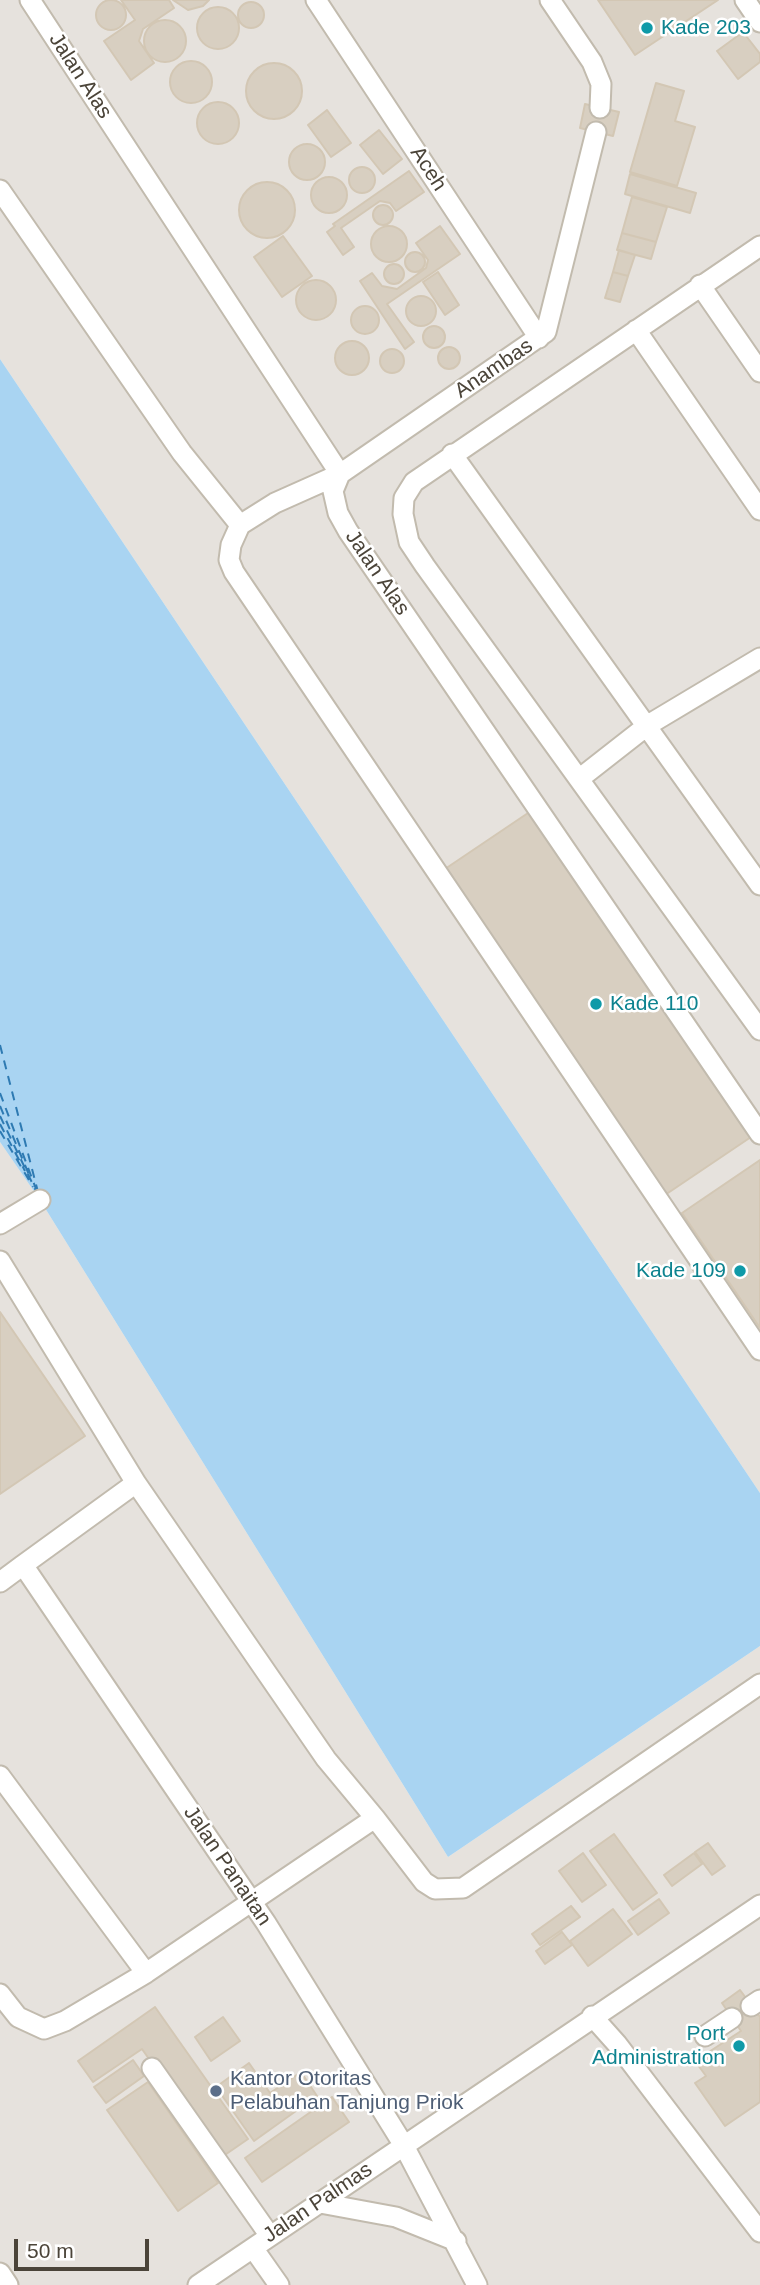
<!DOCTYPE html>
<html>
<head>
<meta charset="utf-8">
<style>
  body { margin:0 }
  #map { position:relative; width:760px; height:2285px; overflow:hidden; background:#f6f3ec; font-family:Helvetica,sans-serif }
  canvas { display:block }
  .scale { position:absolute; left:14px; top:2239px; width:135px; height:32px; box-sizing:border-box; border:4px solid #4b4439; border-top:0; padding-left:9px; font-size:21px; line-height:24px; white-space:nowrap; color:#4b4439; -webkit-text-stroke:5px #fff; paint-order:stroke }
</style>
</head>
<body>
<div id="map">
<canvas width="760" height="2285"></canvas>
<div class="scale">50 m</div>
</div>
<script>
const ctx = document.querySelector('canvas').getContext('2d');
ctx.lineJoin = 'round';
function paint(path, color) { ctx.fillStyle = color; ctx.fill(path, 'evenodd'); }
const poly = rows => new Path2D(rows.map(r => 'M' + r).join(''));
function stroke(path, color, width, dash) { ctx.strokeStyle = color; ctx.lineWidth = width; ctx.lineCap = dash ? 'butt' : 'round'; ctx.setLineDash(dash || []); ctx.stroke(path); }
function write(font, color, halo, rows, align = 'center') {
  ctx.font = font + ' Helvetica,sans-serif'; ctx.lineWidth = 5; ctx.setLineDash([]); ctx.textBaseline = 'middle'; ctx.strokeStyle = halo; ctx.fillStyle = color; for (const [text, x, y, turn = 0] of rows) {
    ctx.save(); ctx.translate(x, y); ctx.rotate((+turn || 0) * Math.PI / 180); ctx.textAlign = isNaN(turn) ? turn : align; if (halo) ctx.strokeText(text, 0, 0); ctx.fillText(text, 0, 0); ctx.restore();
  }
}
paint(poly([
  [0,0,760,0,760,1493,0,359],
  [0,1142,40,1200,448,1857,760,1646,760,2285,0,2285]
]), '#e6e2dd');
paint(poly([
  [0,359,760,1493,760,1646,448,1857,40,1200,0,1142]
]), '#a9d4f2');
stroke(poly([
  [0,1045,38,1192],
  [0,1093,36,1189],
  [0,1106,30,1177],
  [0,1116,37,1193],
  [0,1124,25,1171],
  [0,1131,33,1187]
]), '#2e7ab2', 2, [9, 7]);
const building = poly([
  '96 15a15 15 0 1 1 30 0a15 15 0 1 1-30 0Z',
  [121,0,169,0,174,8,143,29,139,41,154,63,131,80,104,41,135,20,121,0],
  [173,0,209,0,203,6,188,10,173,0],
  [598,0,718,0,635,55,598,0],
  '238 15a13 13 0 1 1 26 0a13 13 0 1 1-26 0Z',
  '197 28a21 21 0 1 1 42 0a21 21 0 1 1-42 0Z',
  '144 41a21 21 0 1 1 42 0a21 21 0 1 1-42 0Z',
  [743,32,760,54,760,62,738,79,717,51,743,32],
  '170 82a21 21 0 1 1 42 0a21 21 0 1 1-42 0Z',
  '246 91a28 28 0 1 1 56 0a28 28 0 1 1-56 0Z',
  [656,83,684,91,675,121,695,127,677,186,630,172,656,83],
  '197 123a21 21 0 1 1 42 0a21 21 0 1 1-42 0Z',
  [585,104,619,112,613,136,580,128,585,104],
  [327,110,351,143,331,157,308,125,327,110],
  [379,130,402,159,383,174,360,145,379,130],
  '289 162a18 18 0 1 1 36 0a18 18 0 1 1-36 0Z',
  '349 180a13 13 0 1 1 26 0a13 13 0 1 1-26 0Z',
  [409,171,424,192,396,211,390,203,380,201,341,228,354,247,343,255,327,232,335,226,333,224,409,171],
  [630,174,696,193,690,213,625,194,630,174],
  '311 195a18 18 0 1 1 36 0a18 18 0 1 1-36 0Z',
  '239 210a28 28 0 1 1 56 0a28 28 0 1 1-56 0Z',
  [632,197,667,207,656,242,622,233,632,197],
  '373 215a10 10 0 1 1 20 0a10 10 0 1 1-20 0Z',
  [440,226,460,254,387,304,414,342,405,349,360,281,372,273,382,286,397,289,426,268,428,260,416,243,440,226],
  '371 244a18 18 0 1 1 36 0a18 18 0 1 1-36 0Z',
  [622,233,656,242,651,259,617,250,622,233],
  [283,236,312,276,282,297,254,257,283,236],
  [619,250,635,255,628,276,613,272,619,250],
  '405 262a10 10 0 1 1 20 0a10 10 0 1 1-20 0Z',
  '384 274a10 10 0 1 1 20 0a10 10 0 1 1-20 0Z',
  [438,272,459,305,445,315,423,282,438,272],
  [613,272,628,276,620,302,605,298,613,272],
  '296 300a20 20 0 1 1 40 0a20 20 0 1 1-40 0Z',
  '406 311a15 15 0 1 1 30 0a15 15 0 1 1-30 0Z',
  '351 320a14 14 0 1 1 28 0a14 14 0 1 1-28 0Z',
  '423 337a11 11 0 1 1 22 0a11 11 0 1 1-22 0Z',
  '335 358a17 17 0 1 1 34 0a17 17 0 1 1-34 0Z',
  '438 358a11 11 0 1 1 22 0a11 11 0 1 1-22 0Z',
  '380 361a12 12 0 1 1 24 0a12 12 0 1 1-24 0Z',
  [531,811,751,1137,662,1197,442,871,531,811],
  [760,1160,760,1328,682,1213,760,1160],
  [0,1312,85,1436,0,1494,0,1312],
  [614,1834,657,1893,633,1910,590,1851,614,1834],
  [708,1843,725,1866,712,1875,695,1852,708,1843],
  [583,1853,606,1885,582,1902,559,1871,583,1853],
  [694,1853,702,1864,672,1886,664,1875,694,1853],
  [659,1899,669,1913,638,1935,628,1921,659,1899],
  [571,1906,580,1917,540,1945,532,1934,571,1906],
  [613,1909,632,1934,588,1966,570,1941,613,1909],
  [562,1932,572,1945,545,1964,536,1951,562,1932],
  [740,1990,760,2017,760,2102,725,2126,695,2083,706,2076,695,2061,741,2031,722,2003,740,1990],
  [155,2007,248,2139,219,2159,142,2049,93,2082,78,2061,155,2007],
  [223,2017,240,2041,211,2061,195,2037,223,2017],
  [133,2060,144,2076,106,2103,94,2087,133,2060],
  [249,2063,270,2093,301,2072,317,2096,254,2141,216,2087,249,2063],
  [148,2082,218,2183,178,2211,107,2110,148,2082],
  [332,2097,349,2122,262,2182,245,2158,332,2097]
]);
paint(building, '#d8cfc1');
stroke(building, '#d3c7b4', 2);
const minor = poly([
  [30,0,340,474,333,491,338,513,348,531,760,1134],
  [316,0,539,338],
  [550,0,592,62,601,84,600,108],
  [745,0,760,22],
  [0,190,182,453,240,525,275,503,340,474,546,332,596,132],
  [760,246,414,482,404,498,403,514,409,542,425,566,760,1030],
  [700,285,760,372],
  [636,330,760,510],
  [452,454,760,885],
  [240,525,231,545,229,560,234,572,760,1350],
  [579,779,648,725,760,658],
  [0,1224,40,1200],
  [0,1261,136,1483,23,1565,266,1923,403,2144,477,2285],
  [136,1483,326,1759,375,1818,146,1973],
  [0,1582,23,1565],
  [0,1776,146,1973,65,2021,44,2029,18,2017,0,1994],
  [375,1818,424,1882,435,1889,463,1888,760,1684],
  [751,2006,760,2000],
  [592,2016,617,2044,760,2232],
  [705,2036,732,2018],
  [152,2068,270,2236],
  [320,2203,396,2217,456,2241],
  [253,2248,279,2285],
  [0,2273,8,2285],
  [198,2285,760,1905]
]);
stroke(minor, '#c2bbae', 23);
stroke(minor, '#fff', 19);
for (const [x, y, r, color] of [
  [647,28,7,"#0f9aa8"],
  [596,1004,7,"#0f9aa8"],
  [740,1271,7,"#0f9aa8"],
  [739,2046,7,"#0f9aa8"],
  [216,2091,7,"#5c6f8a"]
]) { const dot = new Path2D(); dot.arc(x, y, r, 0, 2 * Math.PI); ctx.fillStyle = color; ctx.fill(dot); stroke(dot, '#fff', 2.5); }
write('21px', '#0d838f', '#fff', [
  ["Kade 203",661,28],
  ["Kade 110",610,1004],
  ["Kade 109",726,1271,"right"],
  ["Port",725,2034,"right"],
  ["Administration",725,2058,"right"]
], 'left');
write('21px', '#4b4439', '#fff', [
  ["Jalan Alas",80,76,57],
  ["Aceh",428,169,57],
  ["Anambas",494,369,-34],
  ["Jalan Alas",377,573,56],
  ["Jalan Panaitan",227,1866,56],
  ["Jalan Palmas",318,2203,-34]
]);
write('21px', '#4e5e75', '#fff', [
  ["Kantor Otoritas",230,2079],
  ["Pelabuhan Tanjung Priok",230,2103]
], 'left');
</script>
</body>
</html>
